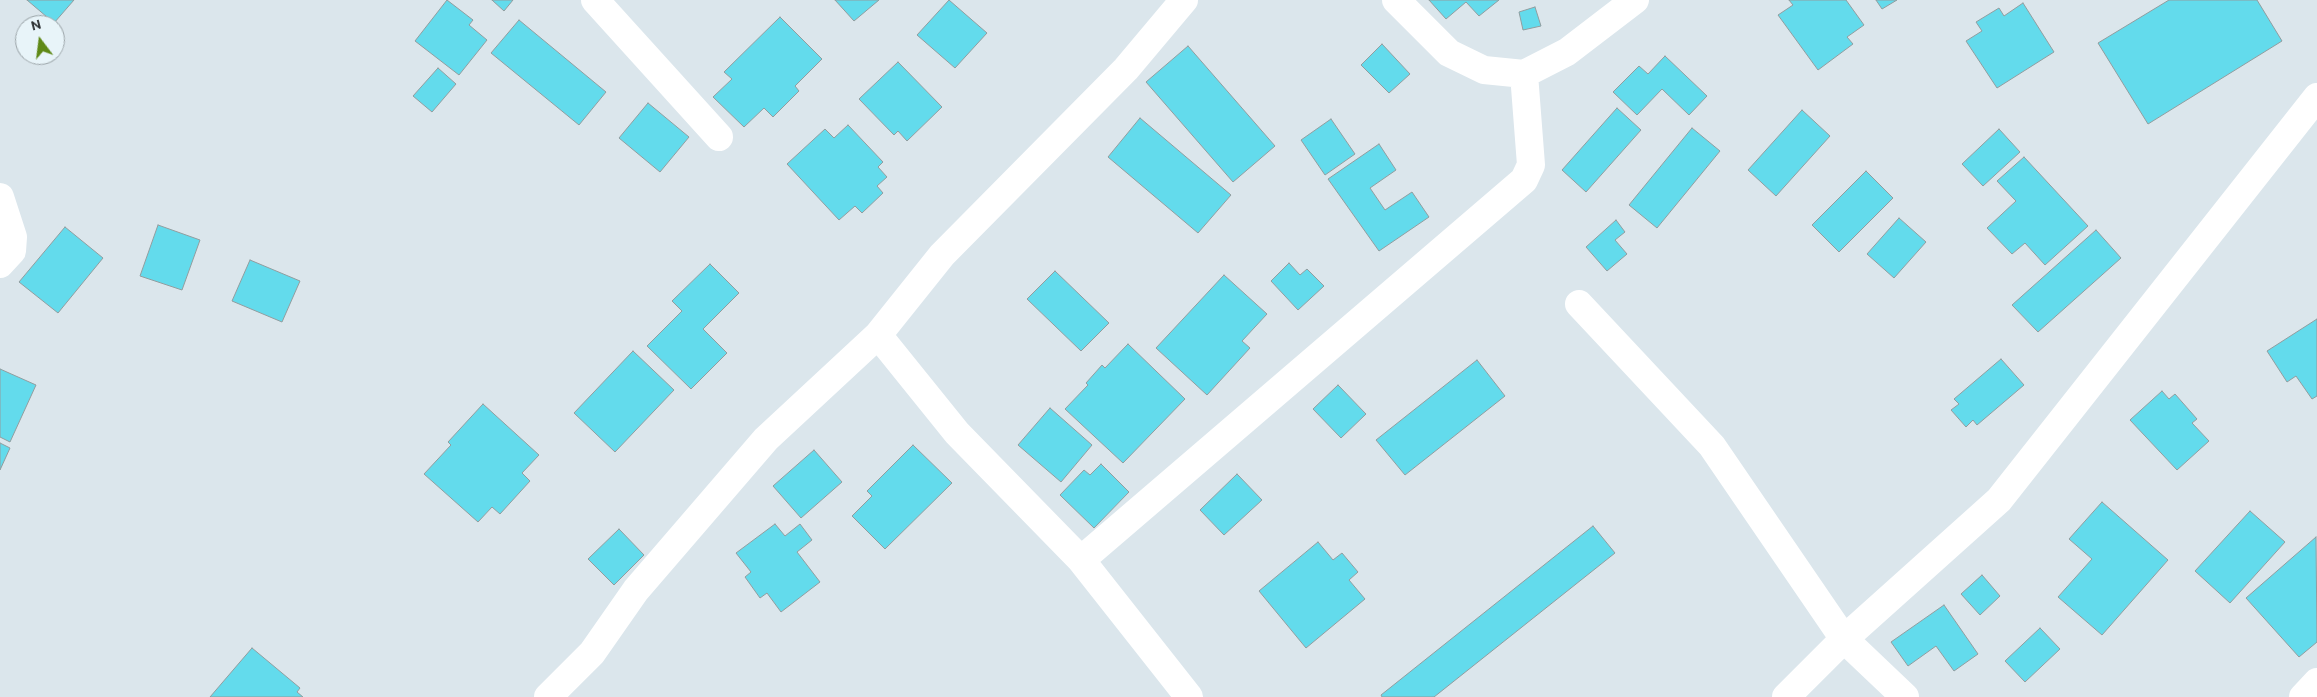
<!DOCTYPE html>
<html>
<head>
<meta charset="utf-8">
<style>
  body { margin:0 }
  #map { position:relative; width:2317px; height:697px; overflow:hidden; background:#dbe6ec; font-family:Overpass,sans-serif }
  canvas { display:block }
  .north { position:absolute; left:15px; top:15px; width:50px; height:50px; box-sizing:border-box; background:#e8f4f9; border:1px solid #9aa3a7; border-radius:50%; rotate:345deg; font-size:14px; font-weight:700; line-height:20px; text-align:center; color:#262a2c }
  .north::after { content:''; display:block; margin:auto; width:18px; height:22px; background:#5f8917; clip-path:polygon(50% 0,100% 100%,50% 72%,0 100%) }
</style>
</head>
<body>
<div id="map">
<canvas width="2317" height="697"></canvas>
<div class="north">N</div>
</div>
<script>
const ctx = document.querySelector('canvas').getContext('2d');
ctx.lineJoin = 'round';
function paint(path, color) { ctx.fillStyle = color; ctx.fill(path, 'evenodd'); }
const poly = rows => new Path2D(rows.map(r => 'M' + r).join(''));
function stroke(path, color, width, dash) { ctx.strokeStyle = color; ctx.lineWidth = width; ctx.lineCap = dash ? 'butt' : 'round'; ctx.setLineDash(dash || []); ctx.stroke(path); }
const building = poly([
  [27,0,74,0,54,23,27,0],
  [447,0,473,20,469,25,487,40,459,75,415,41,447,0],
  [492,0,513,0,504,11,492,0],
  [835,0,879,0,854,21,835,0],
  [949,0,987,33,955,68,917,35,949,0],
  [1429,0,1499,0,1479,16,1466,2,1446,19,1429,0],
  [1789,0,1846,0,1864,25,1847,37,1853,44,1818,70,1778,15,1793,5,1789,0],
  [1876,0,1897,0,1882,9,1876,0],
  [2169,0,2257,0,2282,41,2148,124,2098,43,2169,0],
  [2023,3,2054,52,1997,88,1966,41,1982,31,1976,22,1999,8,2004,16,2023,3],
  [1535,7,1541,26,1523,30,1519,12,1535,7],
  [780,17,822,59,795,86,799,91,773,117,764,108,744,127,713,97,732,79,724,72,780,17],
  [519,20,606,92,579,125,491,53,519,20],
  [1382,44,1410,74,1389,93,1361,65,1382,44],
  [1188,46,1275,146,1233,182,1146,82,1188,46],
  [1665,56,1707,96,1689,115,1662,89,1637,115,1613,92,1639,66,1648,74,1665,56],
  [898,62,942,107,907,141,898,131,894,135,859,99,898,62],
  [438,68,456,84,432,112,413,96,438,68],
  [648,103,689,137,660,172,619,138,648,103],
  [1617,108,1641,130,1586,192,1562,170,1617,108],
  [1802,110,1830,136,1776,196,1748,170,1802,110],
  [1140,118,1231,195,1198,233,1108,157,1140,118],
  [1331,119,1355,154,1325,175,1301,140,1331,119],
  [848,125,883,162,878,167,887,177,877,186,883,193,862,213,855,206,839,220,787,164,825,129,834,138,848,125],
  [1692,128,1720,151,1657,228,1629,205,1692,128],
  [1999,129,2020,152,1983,186,1962,164,1999,129],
  [1379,144,1396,170,1370,188,1385,210,1412,192,1429,217,1379,251,1328,179,1379,144],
  [2024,157,2088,226,2045,265,2025,243,2012,254,1987,228,2016,201,1997,181,2024,157],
  [1866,171,1893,198,1839,252,1812,225,1866,171],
  [1899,218,1926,242,1894,278,1867,254,1899,218],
  [1616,220,1625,232,1615,240,1627,254,1607,271,1586,247,1616,220],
  [158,225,200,240,182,290,140,276,158,225],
  [65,227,103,258,58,313,19,282,65,227],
  [2096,230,2121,258,2038,332,2012,305,2096,230],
  [250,260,300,281,282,322,232,301,250,260],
  [1289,263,1300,275,1307,269,1324,286,1298,310,1271,281,1289,263],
  [710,264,739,293,703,329,727,353,691,389,647,346,682,311,672,301,710,264],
  [1055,271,1109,323,1081,351,1027,299,1055,271],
  [1224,275,1267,314,1242,341,1250,348,1207,395,1156,348,1224,275],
  [2317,319,2317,396,2312,399,2296,376,2287,382,2267,351,2317,319],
  [1128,344,1185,399,1123,463,1065,409,1088,385,1086,383,1102,365,1105,368,1128,344],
  [633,351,674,390,615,452,574,413,633,351],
  [2001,359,2024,385,1977,425,1973,420,1966,427,1951,410,1959,404,1954,399,2001,359],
  [1477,360,1505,396,1405,475,1376,440,1477,360],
  [0,369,36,385,10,442,0,437,0,369],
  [1338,385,1366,414,1341,438,1313,409,1338,385],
  [2162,391,2169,399,2175,394,2197,419,2192,423,2209,441,2177,470,2130,420,2162,391],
  [483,404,539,455,522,473,530,481,500,514,492,507,478,522,424,474,451,445,448,442,483,404],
  [1050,408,1092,445,1061,482,1018,445,1050,408],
  [0,443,10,448,0,470,0,443],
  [913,445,952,483,885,549,852,516,872,496,867,491,913,445],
  [814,450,842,482,801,518,773,486,814,450],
  [1101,464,1129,492,1094,528,1060,495,1084,470,1090,475,1101,464],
  [1237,474,1262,500,1224,535,1200,510,1237,474],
  [2102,502,2168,560,2102,635,2058,597,2092,559,2069,539,2102,502],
  [2250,511,2285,542,2230,603,2195,571,2250,511],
  [775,524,785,536,800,524,812,540,797,552,820,582,781,612,767,593,760,598,745,577,751,572,736,553,775,524],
  [1593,526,1615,553,1434,697,1382,697,1381,695,1593,526],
  [619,529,644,555,614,585,588,559,619,529],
  [2316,537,2317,642,2299,657,2246,598,2316,537],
  [1318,542,1333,560,1342,553,1358,572,1349,580,1365,599,1306,648,1259,591,1318,542],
  [1982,575,2000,596,1980,615,1961,594,1982,575],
  [1944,605,1978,654,1954,671,1936,646,1908,666,1891,642,1944,605],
  [2040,628,2060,649,2025,682,2005,661,2040,628],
  [252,648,300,688,297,692,303,697,210,697,252,648]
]);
paint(building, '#63dbec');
stroke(building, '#919d9f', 1);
stroke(poly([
  [595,0,719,137],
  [1396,0,1449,53,1484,70,1524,74,1567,52,1635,0],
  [0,197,13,237,12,251,0,264],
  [1579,304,1712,446,1844,639,1905,697],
  [878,335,957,433,1081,560,1189,697],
  [1081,560,1524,180,1531,165,1524,74],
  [548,697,592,653,636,590,766,439,878,335,942,255,1126,69,1184,0],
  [1786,697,1844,639,1999,500,2317,97],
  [2303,697,2317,682]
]), '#fff', 28);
</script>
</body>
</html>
